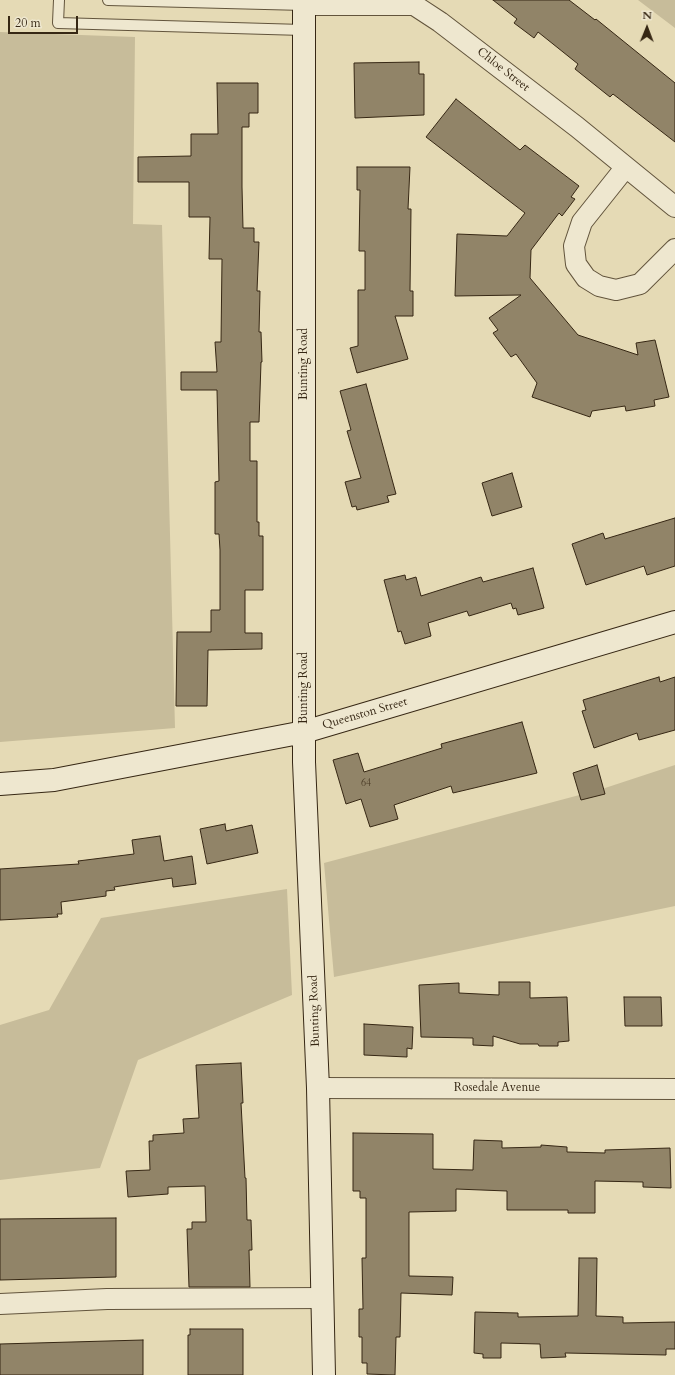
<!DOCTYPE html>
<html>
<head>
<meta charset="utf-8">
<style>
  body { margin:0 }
  #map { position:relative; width:675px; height:1375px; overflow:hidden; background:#e5dab5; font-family:Cardo,serif }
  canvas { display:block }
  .north { position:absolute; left:627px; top:8px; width:40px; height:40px; -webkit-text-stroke:3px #eee7cf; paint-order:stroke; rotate:1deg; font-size:11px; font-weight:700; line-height:16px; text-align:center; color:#362714 }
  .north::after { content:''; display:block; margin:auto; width:14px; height:18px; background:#362714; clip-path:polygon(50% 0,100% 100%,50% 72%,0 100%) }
  .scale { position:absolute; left:8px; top:16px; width:70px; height:18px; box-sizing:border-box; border:2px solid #362714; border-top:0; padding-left:5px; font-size:12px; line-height:14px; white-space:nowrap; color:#362714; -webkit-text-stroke:3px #eee7cf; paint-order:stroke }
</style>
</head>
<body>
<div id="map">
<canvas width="675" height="1375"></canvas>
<div class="north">N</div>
<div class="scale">20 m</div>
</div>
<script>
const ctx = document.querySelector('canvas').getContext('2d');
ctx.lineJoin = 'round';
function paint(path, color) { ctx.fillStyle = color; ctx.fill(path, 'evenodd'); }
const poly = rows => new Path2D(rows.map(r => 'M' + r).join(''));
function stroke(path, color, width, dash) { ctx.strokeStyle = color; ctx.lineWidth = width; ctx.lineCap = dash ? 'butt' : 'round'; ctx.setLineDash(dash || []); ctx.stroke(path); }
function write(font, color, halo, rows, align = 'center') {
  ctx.font = font + ' Cardo,serif'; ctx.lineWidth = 3; ctx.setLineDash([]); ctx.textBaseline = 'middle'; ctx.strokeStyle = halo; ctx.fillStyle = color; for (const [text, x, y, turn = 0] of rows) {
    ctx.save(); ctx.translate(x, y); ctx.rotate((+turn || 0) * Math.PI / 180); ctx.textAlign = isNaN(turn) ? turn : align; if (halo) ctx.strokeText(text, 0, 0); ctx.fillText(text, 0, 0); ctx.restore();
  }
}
paint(poly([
  [638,0,675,0,675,28],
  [0,32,135,37,133,224,162,225,175,728,0,742],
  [675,765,675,906,334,977,324,863,602,789],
  [287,889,292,995,138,1060,100,1168,0,1180,0,1025,49,1010,101,918]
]), '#c7bc9a');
const building = poly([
  [493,0,569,0,595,20,596,19,675,83,675,142,613,94,610,97,575,69,578,64,538,32,534,38,514,23,517,19,493,0],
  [419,62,419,74,424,74,424,115,355,118,354,63,419,62],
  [217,83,258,83,258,113,249,113,249,127,242,127,242,187,243,228,254,228,254,242,259,242,257,291,260,291,259,332,261,332,262,362,261,362,259,422,250,422,250,461,257,461,257,522,259,522,259,536,263,536,263,590,245,590,245,633,262,633,262,649,208,650,207,706,176,706,177,632,211,632,211,610,220,610,220,550,219,534,215,534,215,482,219,481,217,390,181,390,181,372,217,372,215,342,221,342,222,259,209,259,210,217,189,217,189,182,138,182,138,157,191,156,191,134,218,134,217,83],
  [456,99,520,150,525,145,579,186,571,197,575,199,562,216,559,213,531,250,530,278,578,335,638,355,636,343,655,340,669,397,654,400,655,406,626,411,625,406,592,411,590,417,532,397,537,383,516,354,511,357,493,333,498,330,489,318,521,295,455,296,457,234,507,236,525,213,426,137,456,99],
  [357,167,410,167,408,209,411,209,410,291,413,291,413,316,395,316,408,359,357,373,350,348,358,346,358,290,365,290,365,251,359,251,360,190,357,190,357,167],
  [366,384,396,494,387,496,389,502,357,510,356,506,352,507,345,482,361,478,347,431,351,430,340,391,366,384],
  [512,473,522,507,492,516,482,483,512,473],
  [675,518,675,566,647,575,644,566,586,585,572,544,603,533,605,539,675,518],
  [533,568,544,608,518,615,516,608,513,609,511,603,469,616,467,611,428,623,431,636,405,644,401,631,398,632,384,580,405,575,406,580,416,577,421,596,481,577,483,582,533,568],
  [659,677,660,682,675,677,675,730,639,740,637,733,594,748,582,711,586,710,583,700,659,677],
  [522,722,537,773,453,793,451,786,394,805,398,819,370,827,361,799,346,804,333,760,358,753,364,772,442,748,441,744,522,722],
  [597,765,605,794,581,800,573,773,597,765],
  [225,824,226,831,252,825,258,853,207,864,200,829,225,824],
  [160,836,164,861,192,856,196,884,173,887,172,878,114,887,115,890,106,891,106,896,61,902,62,914,57,914,58,917,0,920,0,869,79,864,78,861,134,854,132,840,160,836],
  [499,982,530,982,530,998,567,997,569,1041,558,1042,558,1046,539,1046,538,1044,520,1044,493,1036,493,1046,473,1045,473,1038,421,1037,419,985,459,983,459,993,499,995,499,982],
  [624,997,661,997,662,1026,625,1026,624,997],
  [364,1024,413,1027,412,1049,407,1048,407,1057,364,1055,364,1024],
  [241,1063,243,1103,241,1103,245,1178,246,1178,247,1220,251,1220,252,1250,249,1250,250,1287,189,1287,187,1229,192,1229,192,1222,206,1222,205,1186,168,1187,168,1194,128,1197,126,1171,150,1170,149,1141,153,1141,153,1135,184,1133,183,1119,199,1118,196,1065,241,1063],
  [353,1133,433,1134,433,1169,473,1170,474,1140,502,1141,502,1148,541,1147,541,1145,567,1147,567,1152,605,1153,605,1150,670,1148,671,1188,643,1187,643,1182,595,1181,595,1213,568,1213,568,1210,507,1210,507,1191,456,1189,456,1211,409,1212,409,1276,453,1277,452,1295,401,1293,400,1337,396,1337,395,1375,367,1374,367,1363,362,1363,362,1337,359,1337,359,1309,363,1309,362,1258,366,1258,366,1198,360,1198,360,1191,353,1191,353,1133],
  [116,1218,116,1277,0,1280,0,1219,116,1218],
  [579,1258,597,1258,596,1316,623,1317,623,1323,675,1322,675,1349,666,1349,666,1355,565,1353,566,1357,541,1358,540,1344,501,1343,501,1358,483,1358,483,1354,474,1353,475,1312,518,1313,518,1317,578,1316,579,1258],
  [190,1329,243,1329,243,1375,188,1375,188,1335,190,1335,190,1329],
  [143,1340,143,1375,0,1375,0,1344,143,1340]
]);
paint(building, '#918468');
stroke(building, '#362714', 1);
const lane = poly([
  [59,0,58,23,303,30],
  [108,0,304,5]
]);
const street = poly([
  [304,5,414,5,440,22,577,127,675,207],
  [625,168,582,222,574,246,576,264,586,278,599,286,616,290,640,284,675,249],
  [318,1088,675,1089],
  [0,1304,107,1299,323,1298]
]);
const secondary = poly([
  [304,0,304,762,318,1088,324,1375],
  [0,784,54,780,304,732,675,622]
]);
stroke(lane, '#62543c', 12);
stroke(street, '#62543c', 22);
stroke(secondary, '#362714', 24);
stroke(lane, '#eee7cf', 10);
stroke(street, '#eee7cf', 20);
stroke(secondary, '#eee7cf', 22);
write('10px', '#4d3e29', null, [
  ["64",366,784]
]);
write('12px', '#362714', '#eee7cf', [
  ["Chloe Street",503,70,38],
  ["Bunting Road",304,364,-90],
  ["Bunting Road",304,688,-90],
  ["Queenston Street",365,714,-16],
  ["Bunting Road",315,1011,-92],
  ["Rosedale Avenue",497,1088]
]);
</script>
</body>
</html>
